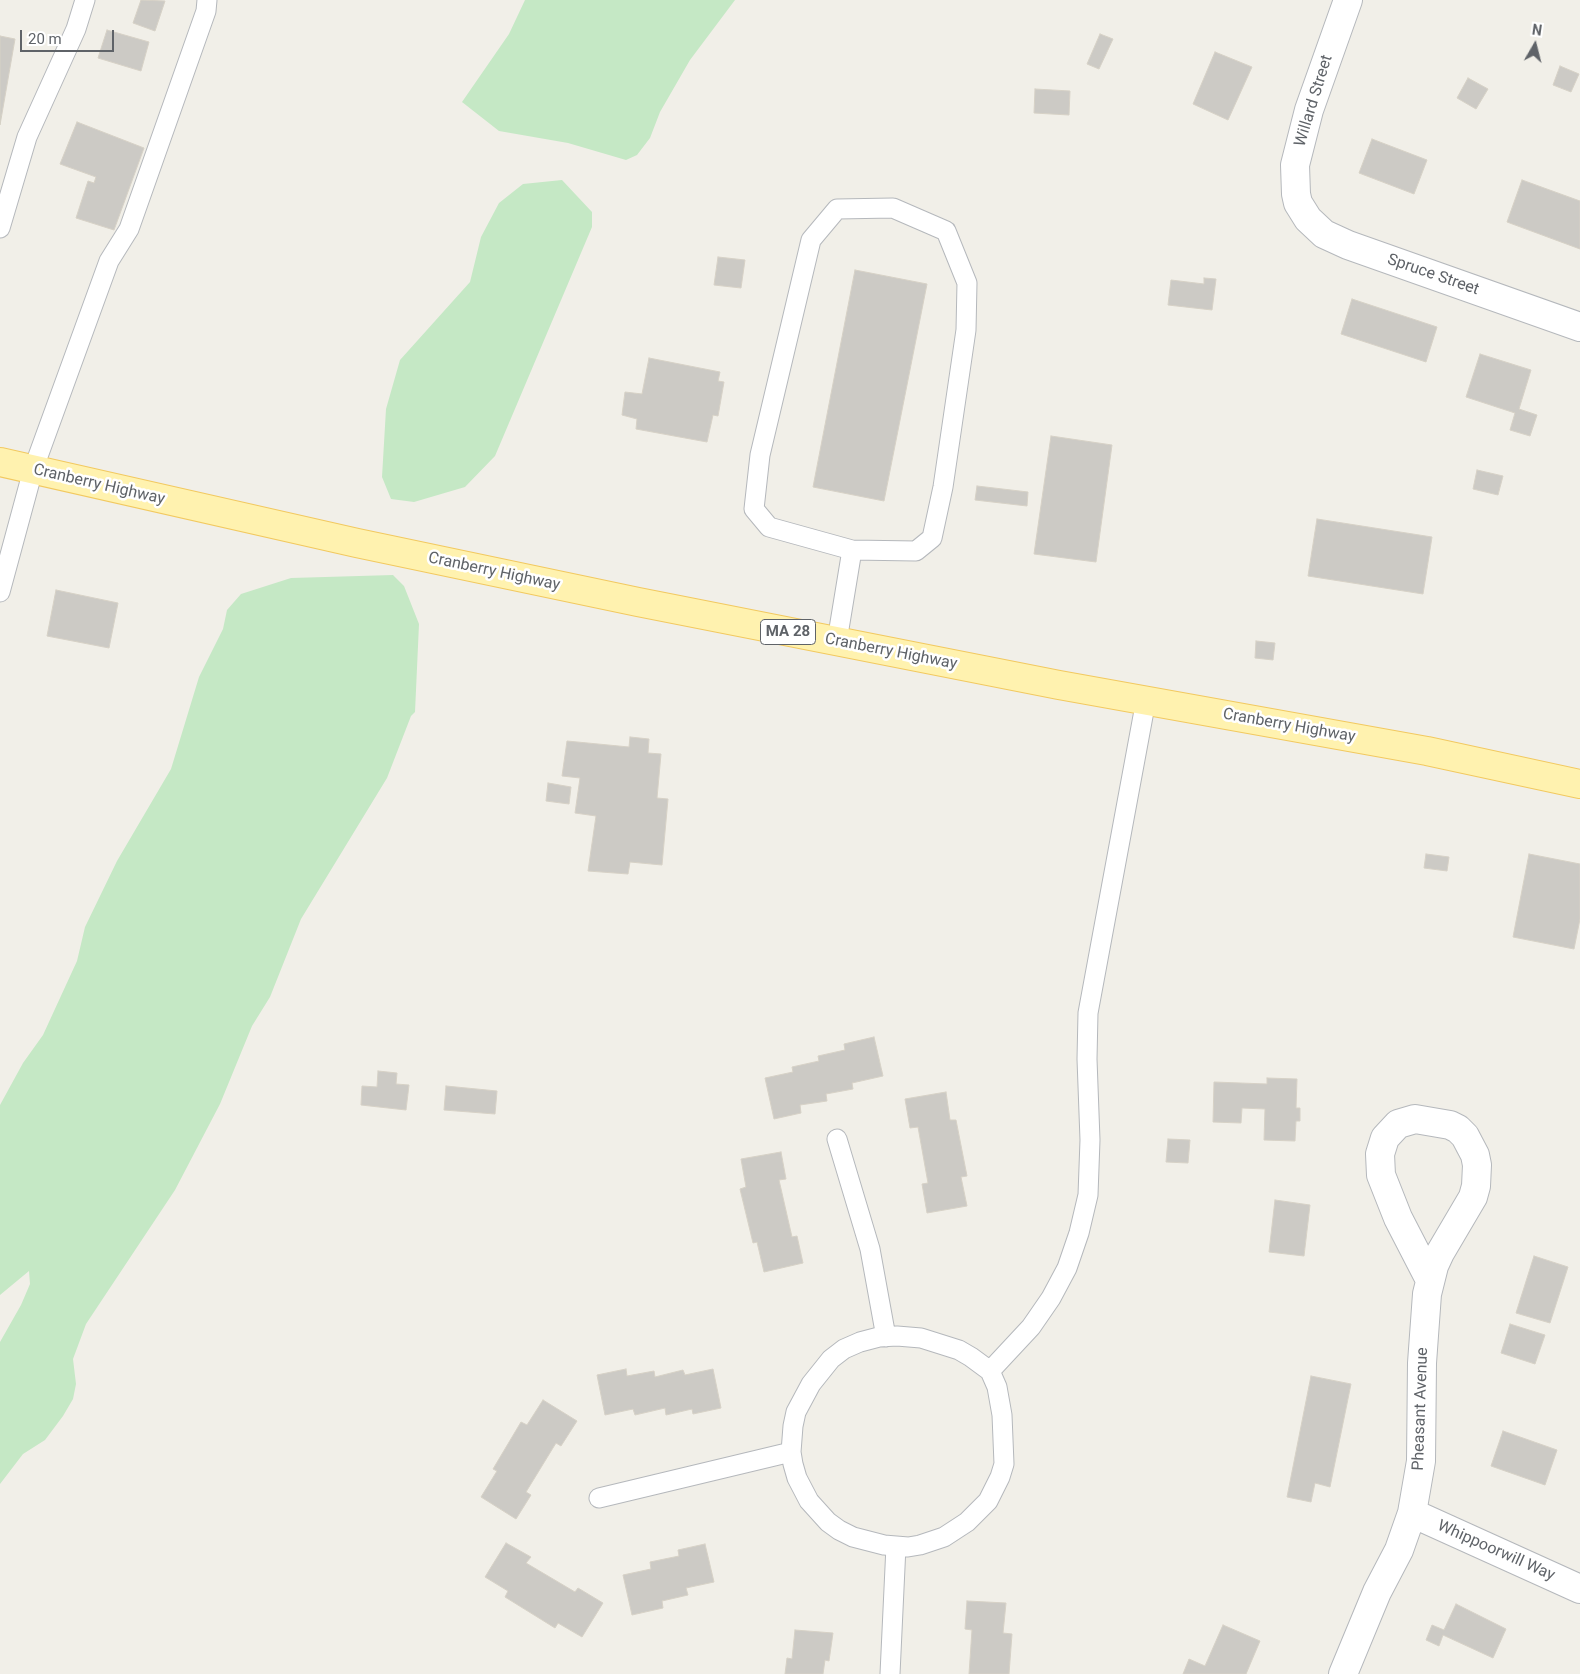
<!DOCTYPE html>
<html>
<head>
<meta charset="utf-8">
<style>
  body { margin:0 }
  #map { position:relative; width:1580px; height:1674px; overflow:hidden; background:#f1efe8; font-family:Roboto,sans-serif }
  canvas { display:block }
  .north { position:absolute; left:1510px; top:20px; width:50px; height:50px; -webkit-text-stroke:4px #fff; paint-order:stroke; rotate:8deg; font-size:14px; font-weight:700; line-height:20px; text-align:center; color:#5f6368 }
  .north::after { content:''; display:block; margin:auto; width:18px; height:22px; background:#5f6368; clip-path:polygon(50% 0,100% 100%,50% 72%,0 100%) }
  .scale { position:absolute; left:20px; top:30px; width:94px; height:22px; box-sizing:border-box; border:2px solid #5f6368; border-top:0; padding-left:6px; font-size:15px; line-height:18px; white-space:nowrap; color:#5f6368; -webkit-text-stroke:4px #fff; paint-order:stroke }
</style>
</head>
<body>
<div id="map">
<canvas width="1580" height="1674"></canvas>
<div class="north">N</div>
<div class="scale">20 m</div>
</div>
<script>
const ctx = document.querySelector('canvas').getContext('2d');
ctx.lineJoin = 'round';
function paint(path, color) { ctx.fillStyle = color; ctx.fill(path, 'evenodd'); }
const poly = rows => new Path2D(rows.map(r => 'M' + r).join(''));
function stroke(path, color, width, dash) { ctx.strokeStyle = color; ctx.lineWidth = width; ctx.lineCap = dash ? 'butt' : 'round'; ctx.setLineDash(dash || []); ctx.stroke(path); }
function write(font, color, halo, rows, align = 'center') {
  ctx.font = font + ' Roboto,sans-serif'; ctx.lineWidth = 5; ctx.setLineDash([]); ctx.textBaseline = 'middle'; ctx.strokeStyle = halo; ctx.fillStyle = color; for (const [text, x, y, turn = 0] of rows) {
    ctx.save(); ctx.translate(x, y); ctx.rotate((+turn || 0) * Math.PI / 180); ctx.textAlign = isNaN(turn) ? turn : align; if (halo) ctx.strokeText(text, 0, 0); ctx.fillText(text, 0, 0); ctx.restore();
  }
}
paint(poly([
  [525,0,735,0,690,60,660,112,650,138,637,155,626,160,568,143,499,131,462,102,509,34],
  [562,180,592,212,592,227,495,456,465,487,414,502,391,499,382,477,386,409,400,360,470,282,481,237,499,203,523,184],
  [393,575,404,586,419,624,415,712,411,716,387,778,301,919,270,997,252,1026,220,1104,175,1190,86,1324,73,1359,76,1384,73,1399,63,1416,45,1440,23,1454,0,1484,0,1342,21,1305,30,1284,29,1271,0,1295,0,1105,23,1063,43,1035,77,961,85,927,117,861,171,769,199,677,223,629,227,610,241,594,291,578]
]), '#c5e8c5');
const building = poly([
  [141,0,165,1,155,31,133,23,141,0],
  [107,30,149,42,141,71,98,58,107,30],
  [1100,34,1113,39,1099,69,1087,64,1100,34],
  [0,36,15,39,0,125,0,36],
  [1215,52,1252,67,1228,120,1193,104,1215,52],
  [1560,66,1579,74,1571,92,1553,85,1560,66],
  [1468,78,1488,89,1476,109,1457,98,1468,78],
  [1035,89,1070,91,1069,115,1034,113,1035,89],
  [77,122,144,148,114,230,76,218,88,181,94,183,96,177,60,164,77,122],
  [1372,139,1427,160,1414,194,1359,173,1372,139],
  [1522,180,1580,201,1580,249,1507,222,1522,180],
  [718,257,745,260,741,288,714,285,718,257],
  [855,270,927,284,884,501,813,487,855,270],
  [1204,278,1216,279,1212,310,1168,305,1171,280,1204,284,1204,278],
  [1352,299,1437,327,1426,362,1341,334,1352,299],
  [1480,354,1531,370,1519,409,1537,415,1530,436,1510,430,1515,413,1466,397,1480,354],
  [649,358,720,372,718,381,724,382,718,416,713,415,707,442,636,429,637,419,622,415,625,392,642,394,649,358],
  [1051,436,1112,445,1096,562,1034,554,1051,436],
  [1477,470,1503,476,1498,495,1473,489,1477,470],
  [977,486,1028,492,1027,506,975,500,977,486],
  [1317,519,1432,537,1423,594,1308,576,1317,519],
  [56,590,118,603,109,648,47,636,56,590],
  [1256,641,1275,643,1273,660,1255,658,1256,641],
  [630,737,649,739,648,753,661,754,657,798,668,799,662,865,630,862,628,874,588,871,596,816,575,813,580,778,562,776,567,741,629,747,630,737],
  [548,783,571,787,569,804,546,801,548,783],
  [1426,854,1449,857,1447,871,1424,868,1426,854],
  [1529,854,1580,864,1580,919,1574,949,1513,937,1529,854],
  [874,1037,883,1076,852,1083,853,1089,826,1094,827,1101,800,1105,801,1113,774,1119,765,1078,793,1072,792,1067,819,1061,818,1056,845,1050,844,1044,874,1037],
  [378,1071,397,1073,396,1084,409,1085,406,1110,361,1105,362,1086,377,1087,378,1071],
  [1267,1078,1297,1079,1296,1108,1300,1108,1300,1121,1296,1121,1295,1141,1264,1140,1265,1109,1242,1108,1241,1123,1213,1122,1214,1082,1267,1084,1267,1078],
  [446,1086,497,1091,495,1114,444,1110,446,1086],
  [946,1092,950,1120,956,1120,967,1176,961,1177,967,1206,927,1213,922,1184,928,1183,918,1127,910,1128,905,1099,946,1092],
  [1168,1139,1190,1140,1188,1163,1166,1162,1168,1139],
  [781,1152,786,1179,779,1180,792,1237,797,1236,803,1263,764,1272,757,1242,753,1243,740,1189,746,1187,741,1159,781,1152],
  [1275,1200,1310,1205,1304,1256,1269,1252,1275,1200],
  [1534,1256,1568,1267,1550,1323,1516,1313,1534,1256],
  [1510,1324,1545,1335,1535,1364,1501,1353,1510,1324],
  [626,1369,627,1376,654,1371,655,1377,683,1370,685,1375,713,1369,721,1408,693,1414,692,1409,666,1415,665,1408,635,1415,633,1409,605,1415,597,1375,626,1369],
  [1311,1376,1351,1384,1330,1487,1315,1483,1311,1502,1287,1497,1311,1376],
  [543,1400,577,1421,561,1446,556,1443,526,1492,531,1495,516,1519,481,1497,497,1471,493,1469,521,1422,527,1425,543,1400],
  [1503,1431,1557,1450,1545,1485,1491,1466,1503,1431],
  [506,1543,531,1557,526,1563,575,1592,578,1588,603,1603,582,1637,558,1623,555,1628,505,1597,508,1591,485,1577,506,1543],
  [705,1544,714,1582,686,1588,688,1595,662,1601,663,1608,632,1615,623,1575,651,1569,650,1562,679,1556,678,1550,705,1544],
  [967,1601,1006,1603,1003,1633,1012,1634,1009,1674,969,1674,972,1630,965,1629,967,1601],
  [1456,1604,1506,1629,1493,1658,1443,1635,1439,1646,1426,1640,1432,1625,1444,1630,1456,1604],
  [1223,1625,1260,1641,1246,1674,1183,1674,1189,1659,1205,1666,1223,1625],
  [795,1630,833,1633,829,1661,825,1660,823,1674,785,1674,787,1658,792,1659,795,1630]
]);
paint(building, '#cccac5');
stroke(building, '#d6d1c6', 1);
const service = poly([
  [893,208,946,231,967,283,966,330,943,487,932,538,916,551,852,550,769,527,754,509,760,455,811,240,837,209,893,208],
  [0,228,27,137,76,29,85,0],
  [0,592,33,470,109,261,129,229,206,11,207,0],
  [837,641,852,550],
  [837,1139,870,1249,886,1337],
  [990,1371,971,1357,959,1350,921,1338,897,1336,879,1337,860,1342,844,1349,831,1359,811,1384,796,1412,793,1426,791,1452,793,1464,797,1478,809,1501,828,1522,839,1530,853,1537,884,1545,908,1547,920,1545,944,1537,967,1522,988,1501,1000,1477,1004,1464,1002,1415,997,1387,990,1371,1031,1327,1051,1298,1067,1268,1079,1233,1088,1195,1090,1140,1087,1059,1088,1013,1146,700],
  [599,1498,791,1452],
  [890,1674,896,1546]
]);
const minor = poly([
  [1348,0,1309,110,1295,165,1296,194,1298,203,1308,219,1324,234,1348,245,1580,327],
  [1412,1513,1580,1589],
  [1343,1674,1377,1592,1399,1550,1412,1513,1421,1461,1422,1363,1427,1294,1434,1266,1440,1253,1473,1197,1476,1186,1477,1165,1475,1155,1465,1136,1458,1129,1450,1125,1415,1119,1398,1124,1385,1138,1380,1154,1381,1175,1398,1218,1430,1280]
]);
const primary = poly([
  [0,462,357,543,638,602,1059,685,1427,751,1580,784]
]);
stroke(service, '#b5b8bc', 21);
stroke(minor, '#b5b8bc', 30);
stroke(primary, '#f2c960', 30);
stroke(service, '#fff', 19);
stroke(minor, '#fff', 28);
stroke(primary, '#fff2af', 28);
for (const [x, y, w] of [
  [788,632,55]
]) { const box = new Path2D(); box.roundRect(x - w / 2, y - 12.5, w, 25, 4); ctx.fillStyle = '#fff'; ctx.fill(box); stroke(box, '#5f6368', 1); }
write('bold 15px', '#5f6368', null, [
  ["MA 28",788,632]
]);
write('16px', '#5f6368', '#fff', [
  ["Willard Street",1314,101,-73],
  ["Spruce Street",1433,275,19],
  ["Cranberry Highway",99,485,13],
  ["Cranberry Highway",494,572,12],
  ["Cranberry Highway",891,652,11],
  ["Cranberry Highway",1289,726,10],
  ["Pheasant Avenue",1421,1409,-88],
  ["Whippoorwill Way",1496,1551,24]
]);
</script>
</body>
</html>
